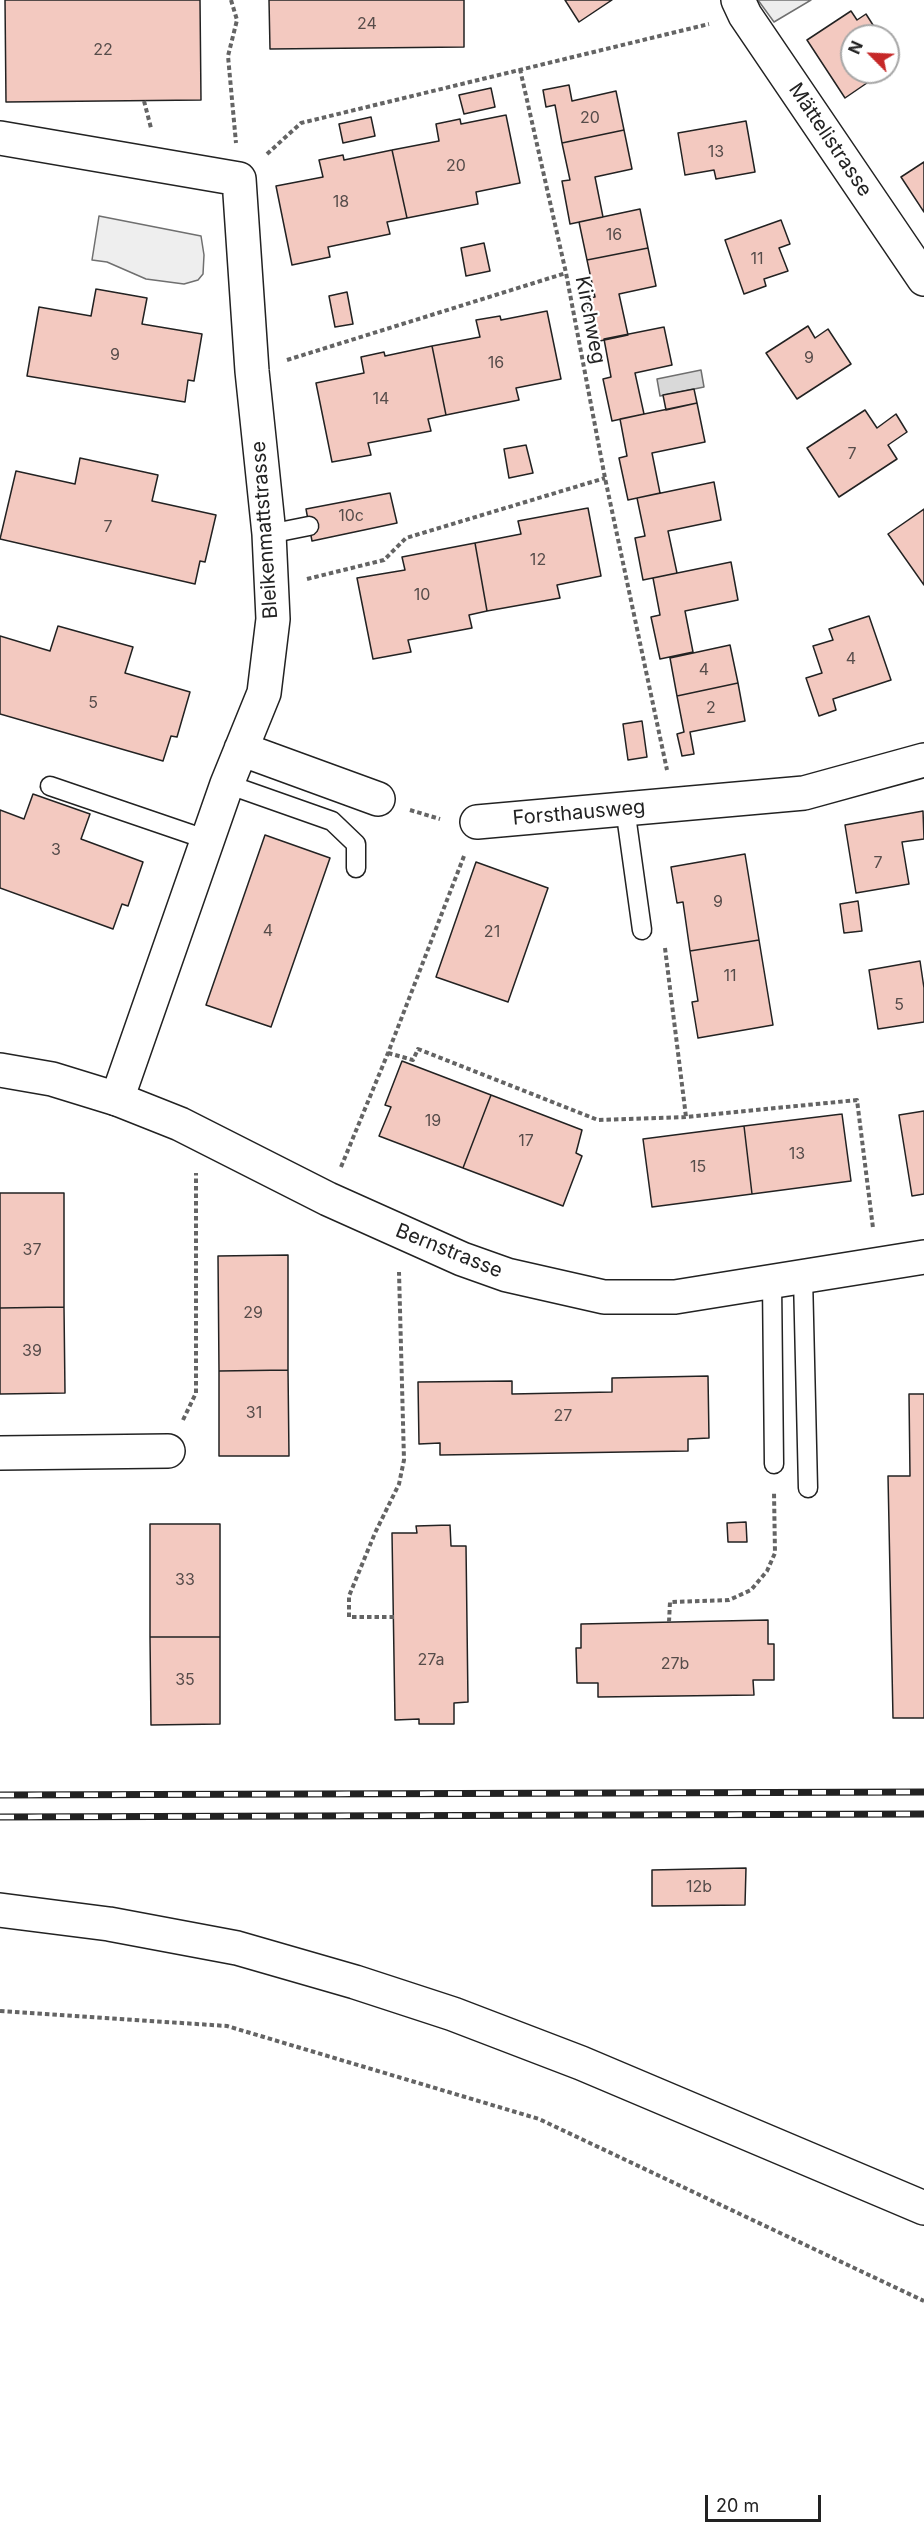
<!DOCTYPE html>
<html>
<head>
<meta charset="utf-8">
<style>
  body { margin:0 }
  #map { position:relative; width:924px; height:2546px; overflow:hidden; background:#fff; font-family:Inter,sans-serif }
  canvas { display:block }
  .north { position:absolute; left:840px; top:24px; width:60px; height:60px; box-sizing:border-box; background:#fff; border:2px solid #a7a7a7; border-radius:50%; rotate:294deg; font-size:16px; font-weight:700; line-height:24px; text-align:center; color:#222 }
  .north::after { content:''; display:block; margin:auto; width:21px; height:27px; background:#c62828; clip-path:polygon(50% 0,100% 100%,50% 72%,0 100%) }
  .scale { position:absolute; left:705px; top:2495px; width:116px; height:27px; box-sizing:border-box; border:3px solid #222; border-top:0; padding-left:8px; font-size:18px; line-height:21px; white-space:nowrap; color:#222; -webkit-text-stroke:4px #fff; paint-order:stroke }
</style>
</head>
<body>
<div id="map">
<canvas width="924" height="2546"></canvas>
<div class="north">N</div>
<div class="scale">20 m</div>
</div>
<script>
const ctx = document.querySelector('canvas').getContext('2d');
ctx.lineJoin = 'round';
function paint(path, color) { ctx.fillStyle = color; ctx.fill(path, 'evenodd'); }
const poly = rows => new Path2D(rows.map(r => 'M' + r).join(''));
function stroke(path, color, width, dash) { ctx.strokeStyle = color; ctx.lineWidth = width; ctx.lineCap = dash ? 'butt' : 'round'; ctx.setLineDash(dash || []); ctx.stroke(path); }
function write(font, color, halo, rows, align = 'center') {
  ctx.font = font + ' Inter,sans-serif'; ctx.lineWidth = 4.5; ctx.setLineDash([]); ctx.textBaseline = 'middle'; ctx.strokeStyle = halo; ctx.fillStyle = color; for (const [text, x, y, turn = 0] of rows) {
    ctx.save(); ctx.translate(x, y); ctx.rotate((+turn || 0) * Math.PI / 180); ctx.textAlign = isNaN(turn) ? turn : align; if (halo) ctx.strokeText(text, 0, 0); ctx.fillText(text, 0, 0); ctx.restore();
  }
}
const green = poly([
  [99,216,201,236,204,255,203,274,198,280,184,284,146,279,107,262,92,260,99,216]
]);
paint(green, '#eee');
stroke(green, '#6f6f6f', 1.5);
const parking = poly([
  [758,0,811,0,774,22,758,0]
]);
paint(parking, '#ededed');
stroke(parking, '#6f6f6f', 1.5);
const water = poly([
  [701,370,704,387,660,396,657,379,701,370]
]);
paint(water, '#d9d9d9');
stroke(water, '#6f6f6f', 1.5);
const building = poly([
  [5,0,200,0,201,100,6,102,5,0],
  [269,0,464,0,464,47,270,49,269,0],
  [565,0,612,0,579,22,565,0],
  [851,11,857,20,866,14,880,36,852,36,852,72,883,72,845,98,807,40,851,11],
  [569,85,572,101,616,91,624,130,562,143,555,105,546,107,543,90,569,85],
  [491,88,495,107,464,114,459,95,491,88],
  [506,115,520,183,476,192,478,204,407,218,392,150,439,141,436,124,460,119,461,124,506,115],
  [371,117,375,136,343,143,339,124,371,117],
  [746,121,755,172,716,179,714,170,685,175,678,133,746,121],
  [624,130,632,169,595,177,603,217,570,224,562,181,570,180,562,143,624,130],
  [392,150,407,218,387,222,390,234,328,247,330,257,292,265,276,186,323,177,319,160,343,155,344,160,392,150],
  [924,162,924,212,901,177,924,162],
  [640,209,648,248,587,260,579,222,640,209],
  [781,220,790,244,779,248,788,271,764,279,766,286,744,294,725,240,781,220],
  [484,243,490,271,466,276,461,248,484,243],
  [648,248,656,286,619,294,628,335,595,342,586,298,595,297,587,260,648,248],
  [96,289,147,298,142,324,202,334,194,381,188,380,185,402,27,376,39,307,91,316,96,289],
  [347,292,353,324,335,327,329,296,347,292],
  [547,311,561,379,516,388,519,400,446,415,432,346,480,337,476,320,500,316,501,320,547,311],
  [808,326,815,338,828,329,851,364,797,399,766,353,808,326],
  [664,327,672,365,635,373,644,414,612,421,603,379,611,377,604,339,664,327],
  [432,346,446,415,428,419,431,431,368,443,371,455,332,462,316,383,364,373,361,357,384,352,385,356,432,346],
  [694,389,697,403,666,410,663,395,694,389],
  [697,403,705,442,652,453,660,493,628,500,619,458,627,456,620,419,697,403],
  [865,410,877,428,896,414,907,432,888,445,897,459,839,497,807,448,865,410],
  [526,445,533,473,509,478,504,449,526,445],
  [80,458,158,475,152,501,216,515,205,562,200,561,195,584,0,539,16,471,75,484,80,458],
  [714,482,721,520,668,531,677,573,643,580,635,538,645,536,637,498,714,482],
  [390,493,397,523,312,541,306,509,390,493],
  [588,508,601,576,557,585,560,598,487,611,475,543,521,534,518,521,588,508],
  [924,509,924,585,888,534,924,509],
  [475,543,487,611,469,615,472,628,408,640,411,652,373,659,357,578,405,570,402,557,475,543],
  [731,562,738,600,685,611,693,652,660,659,651,617,660,615,653,578,731,562],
  [869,616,891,680,833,699,836,710,819,716,806,678,822,673,813,646,833,640,829,629,869,616],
  [58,626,133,647,125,673,190,692,177,737,171,736,163,761,0,714,0,636,50,651,58,626],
  [730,645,738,683,677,696,670,658,730,645],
  [738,683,745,721,690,732,694,754,682,756,677,734,684,732,677,696,738,683],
  [642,721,647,757,628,760,623,724,642,721],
  [33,794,90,814,81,839,143,862,128,906,122,904,113,929,0,888,0,810,24,819,33,794],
  [923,811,924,839,902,842,909,884,856,893,845,825,923,811],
  [265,835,330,858,271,1027,206,1005,265,835],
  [745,854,759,940,690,951,683,902,677,903,671,867,745,854],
  [476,862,548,888,508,1002,436,977,476,862],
  [858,901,862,931,844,933,840,904,858,901],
  [759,940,773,1025,698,1038,692,1002,698,1001,690,951,759,940],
  [920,961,924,988,924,1022,878,1029,869,970,920,961],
  [402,1061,491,1095,463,1168,379,1136,391,1107,385,1105,402,1061],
  [491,1095,582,1130,576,1153,582,1156,563,1206,463,1168,491,1095],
  [924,1111,924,1194,912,1196,899,1115,924,1111],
  [842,1114,851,1181,752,1194,744,1126,842,1114],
  [744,1126,752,1194,652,1207,643,1139,744,1126],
  [0,1193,64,1193,64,1307,0,1308,0,1193],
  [288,1255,288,1370,219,1371,218,1256,288,1255],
  [64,1307,65,1393,0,1394,0,1308,64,1307],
  [288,1370,289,1456,219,1456,219,1371,288,1370],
  [708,1376,709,1438,688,1439,688,1451,440,1455,440,1443,419,1444,418,1382,512,1381,512,1394,612,1392,612,1378,708,1376],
  [909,1394,924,1394,924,1718,893,1718,888,1476,910,1476,909,1394],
  [746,1522,747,1542,728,1542,727,1523,746,1522],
  [150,1524,220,1524,220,1637,150,1637,150,1524],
  [450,1525,451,1546,466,1546,468,1702,454,1703,454,1724,419,1724,419,1719,395,1720,392,1533,417,1533,416,1526,450,1525],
  [768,1620,768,1644,774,1644,774,1680,753,1680,754,1695,598,1697,598,1683,577,1683,576,1648,581,1648,581,1624,768,1620],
  [150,1637,220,1637,220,1724,151,1725,150,1637],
  [746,1868,745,1905,652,1906,652,1870,746,1868]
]);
paint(building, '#f3c9c0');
stroke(building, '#222', 1.5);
const service = poly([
  [269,534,309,526],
  [227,784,332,821,356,844,356,868],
  [50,786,208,840],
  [625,808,642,930],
  [803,1277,808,1488],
  [772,1282,774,1464]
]);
const minor = poly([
  [738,0,745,15,924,279],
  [0,138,239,179,252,371,269,534,273,619,264,693,227,784,117,1099],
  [241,749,378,799],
  [477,822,804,793,924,760],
  [0,1453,168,1451]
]);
const tertiary = poly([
  [0,1070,52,1079,117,1099,180,1124,328,1199,462,1259,507,1275,604,1297,675,1297,924,1257]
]);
const secondary = poly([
  [0,1910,109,1924,237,1948,355,1982,453,2014,581,2063,924,2208]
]);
stroke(service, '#222', 21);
stroke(minor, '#222', 36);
stroke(tertiary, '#222', 36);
stroke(secondary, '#222', 36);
stroke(poly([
  [231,0,237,20,228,56,236,143],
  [520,69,566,273,605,478,667,770],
  [144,101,151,128],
  [267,154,301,123,709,24],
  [287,360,566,273],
  [307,579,384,560,406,538,605,478],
  [410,810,440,819],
  [665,948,686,1117],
  [388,1053,413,1060,418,1049,598,1120,686,1117,857,1100,873,1228],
  [341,1167,388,1053,464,856],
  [183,1420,196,1393,196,1173],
  [394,1617,349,1617,349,1596,375,1533,399,1484,404,1460,399,1272],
  [669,1622,670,1602,729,1600,751,1590,767,1571,775,1553,774,1492],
  [0,2011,227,2026,539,2119,924,2301]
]), '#646464', 4, [4.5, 3]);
stroke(service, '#fff', 18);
stroke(minor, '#fff', 33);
stroke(tertiary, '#fff', 33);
stroke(secondary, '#fff', 33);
const rail = poly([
  [0,1795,924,1792],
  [0,1817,924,1814]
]);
stroke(rail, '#222', 7);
stroke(rail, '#fff', 4.5, [14]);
write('16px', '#564c4a', null, [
  ["24",367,24],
  ["22",103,50],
  ["20",590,118],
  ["13",716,152],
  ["20",456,166],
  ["18",341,202],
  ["16",614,235],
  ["11",757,259],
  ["9",115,355],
  ["9",809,358],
  ["16",496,363],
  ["14",381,399],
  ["7",852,454],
  ["10c",351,516],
  ["7",108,527],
  ["12",538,560],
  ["10",422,595],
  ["4",851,659],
  ["4",704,670],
  ["5",93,703],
  ["2",711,708],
  ["3",56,850],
  ["7",878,863],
  ["9",718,902],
  ["4",268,931],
  ["21",492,932],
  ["11",730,976],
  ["5",899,1005],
  ["19",433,1121],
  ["17",526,1141],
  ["13",797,1154],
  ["15",698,1167],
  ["37",32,1250],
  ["29",253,1313],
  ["39",32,1351],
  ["31",254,1413],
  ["27",563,1416],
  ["33",185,1580],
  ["27a",431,1660],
  ["27b",675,1664],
  ["35",185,1680],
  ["12b",699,1887]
]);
write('20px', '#222', '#fff', [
  ["Mättelistrasse",830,140,56],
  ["Kirchweg",590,320,79],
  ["Bleikenmattstrasse",265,530,-94],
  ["Forsthausweg",579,813,-5],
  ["Bernstrasse",449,1251,22]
]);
</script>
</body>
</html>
